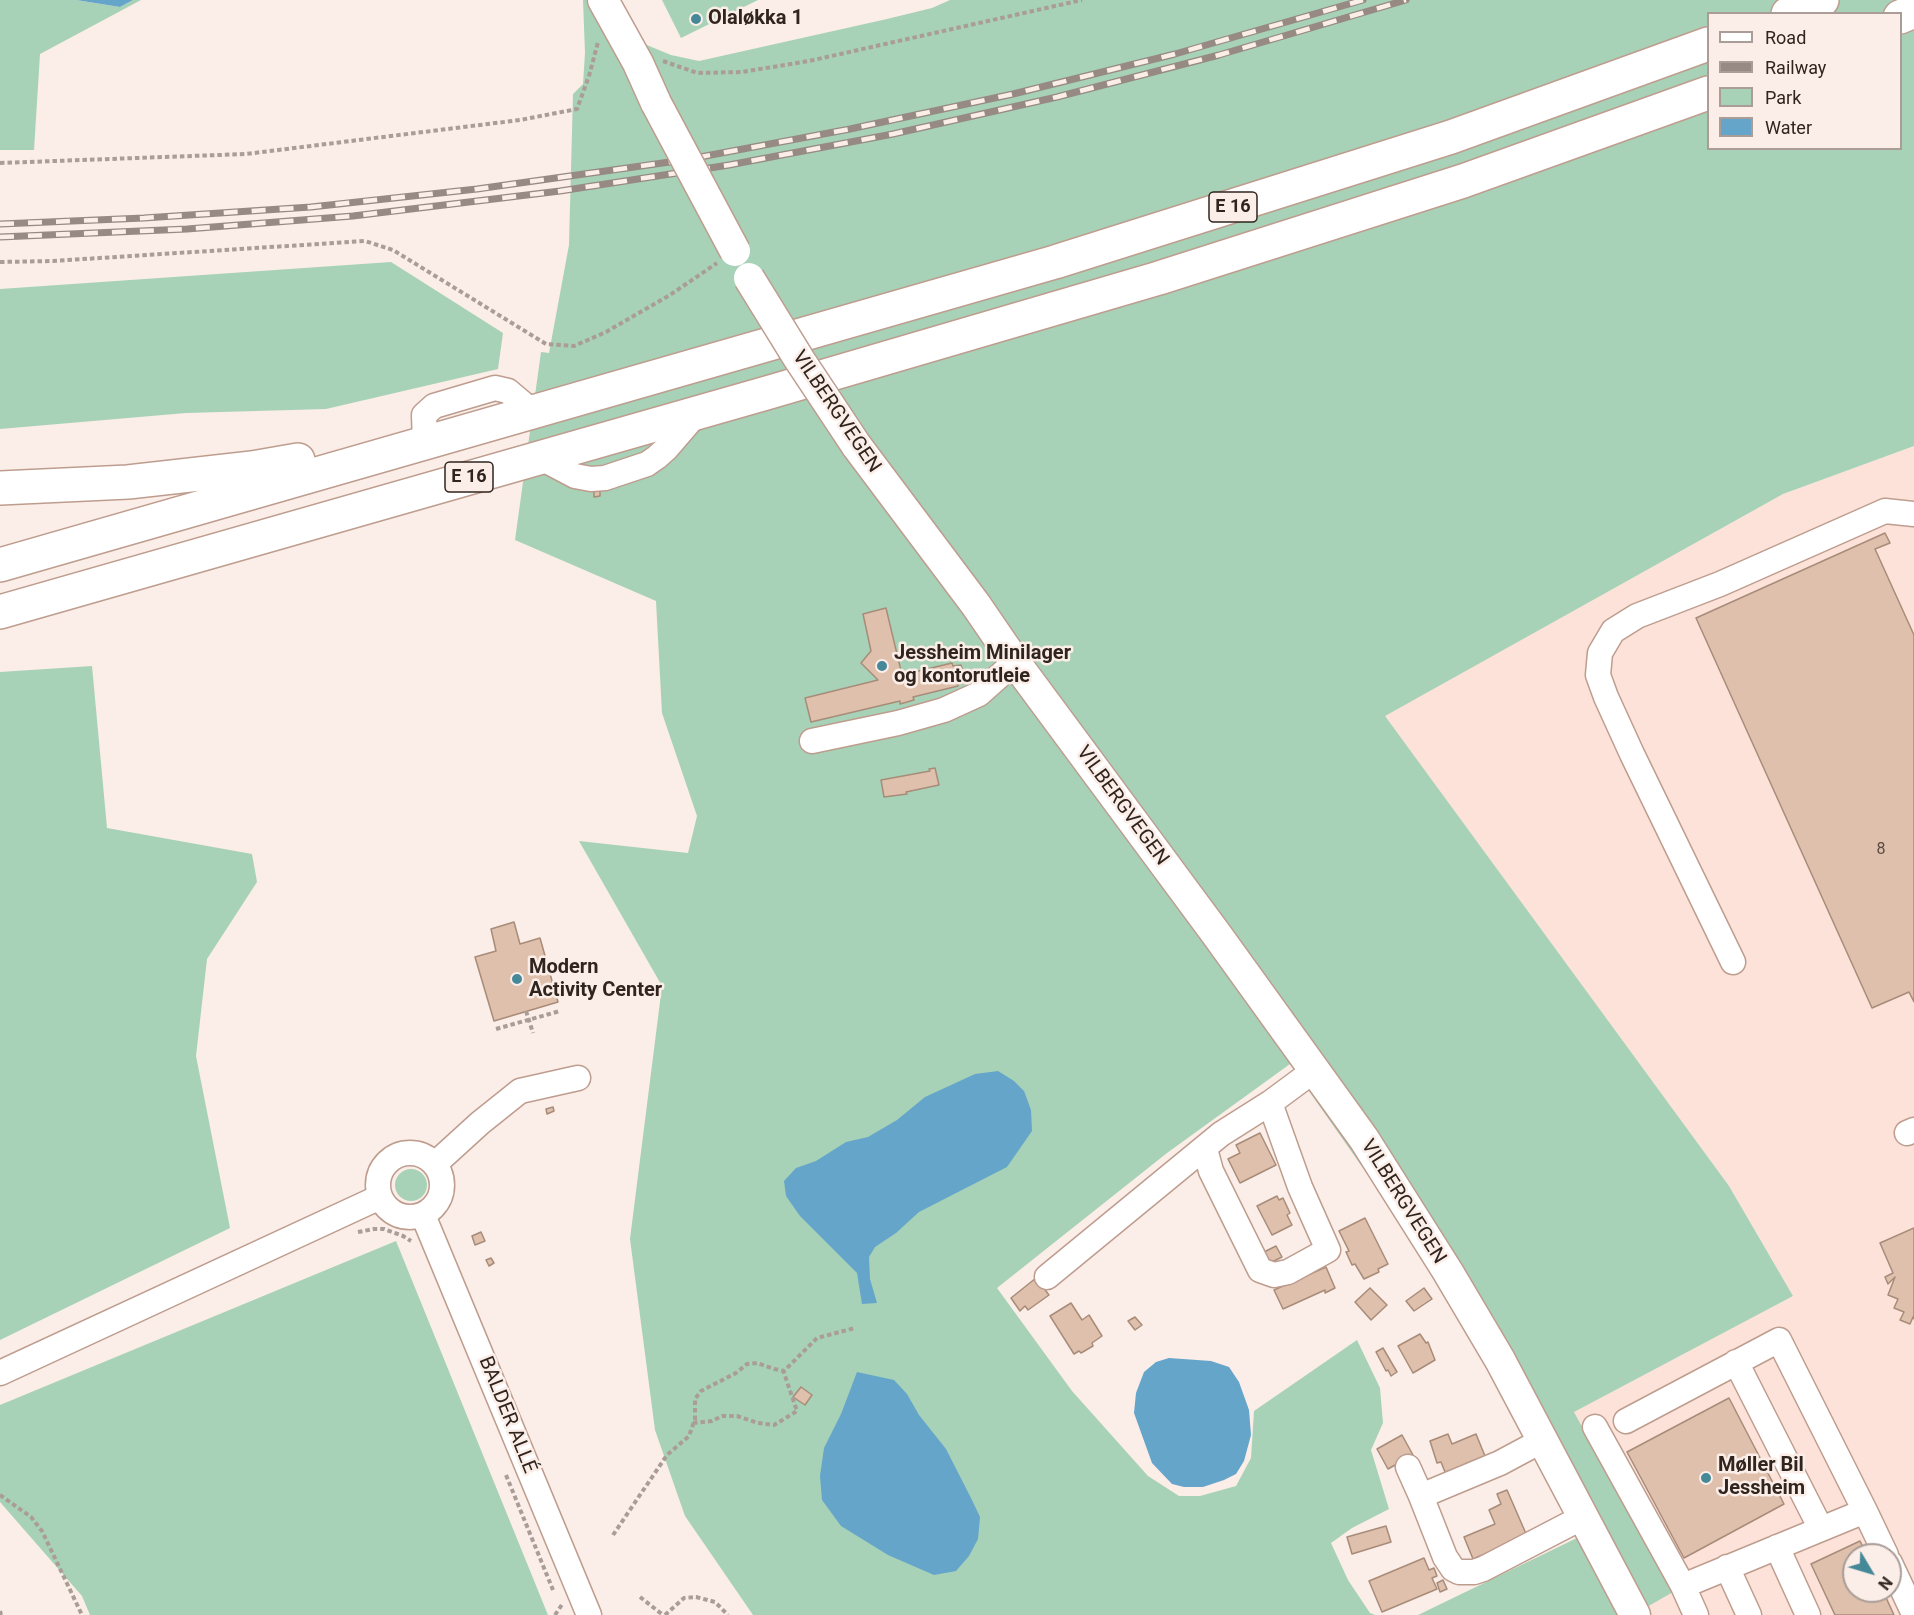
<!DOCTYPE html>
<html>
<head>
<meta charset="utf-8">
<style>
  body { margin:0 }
  #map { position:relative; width:1914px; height:1615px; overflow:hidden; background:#fbede7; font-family:Roboto,sans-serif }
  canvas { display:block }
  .legend { position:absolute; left:1707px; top:12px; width:195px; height:138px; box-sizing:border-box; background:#fbede7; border:2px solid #aa9d97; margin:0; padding:8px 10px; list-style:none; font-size:18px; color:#30241e }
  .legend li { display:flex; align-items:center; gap:12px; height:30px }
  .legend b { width:30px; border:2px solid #aa9d97 }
  .north { position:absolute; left:1842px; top:1543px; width:60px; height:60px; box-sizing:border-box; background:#fbede7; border:2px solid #aa9d97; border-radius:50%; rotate:128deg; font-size:16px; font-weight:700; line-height:24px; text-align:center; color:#30241e }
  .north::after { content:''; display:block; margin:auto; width:21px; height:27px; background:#458898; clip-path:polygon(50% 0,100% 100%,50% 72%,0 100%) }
</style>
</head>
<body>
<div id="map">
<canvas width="1914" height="1615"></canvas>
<ul class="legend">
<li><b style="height:8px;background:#fff"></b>Road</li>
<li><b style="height:8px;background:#978a84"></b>Railway</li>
<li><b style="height:16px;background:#a7d2b7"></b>Park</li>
<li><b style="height:16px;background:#65a5ca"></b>Water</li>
</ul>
<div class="north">N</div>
</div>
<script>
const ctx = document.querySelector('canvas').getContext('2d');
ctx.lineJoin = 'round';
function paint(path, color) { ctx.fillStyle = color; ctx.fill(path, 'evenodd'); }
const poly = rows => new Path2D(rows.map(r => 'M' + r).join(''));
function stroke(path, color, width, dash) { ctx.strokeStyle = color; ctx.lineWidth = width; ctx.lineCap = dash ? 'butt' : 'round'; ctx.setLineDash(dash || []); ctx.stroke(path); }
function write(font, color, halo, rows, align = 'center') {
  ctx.font = font + ' Roboto,sans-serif'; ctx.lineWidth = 5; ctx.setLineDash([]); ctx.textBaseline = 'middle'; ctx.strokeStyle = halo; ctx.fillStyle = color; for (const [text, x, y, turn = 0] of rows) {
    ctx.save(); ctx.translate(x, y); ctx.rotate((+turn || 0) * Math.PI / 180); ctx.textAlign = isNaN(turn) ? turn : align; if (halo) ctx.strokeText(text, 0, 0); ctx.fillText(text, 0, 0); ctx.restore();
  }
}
paint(poly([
  [1914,446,1914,1615,1633,1615,1673,1591,1574,1412,1793,1296,1729,1186,1384,716,1783,494],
  [1854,1555,1890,1555,1890,1591,1854,1591]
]), '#fce2d8');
paint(poly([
  [0,0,76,0,120,7,133,0,141,0,40,54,34,150,0,150],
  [583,0,609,0,637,41,671,55,699,61,887,19,932,8,950,0,1914,0,1914,446,1783,494,1385,716,1729,1186,1793,1296,1574,1412,1673,1592,1633,1615,1418,1615,1579,1537,1438,1275,1290,1064,1167,1153,997,1288,1072,1391,1148,1476,1179,1496,1200,1496,1236,1486,1251,1458,1254,1411,1357,1340,1380,1388,1383,1423,1371,1450,1389,1509,1352,1528,1331,1543,1348,1580,1370,1613,1375,1615,753,1615,685,1516,655,1430,630,1239,662,986,579,841,688,853,697,816,662,713,656,601,515,540,541,352,549,353,569,245,573,94,583,84,585,53],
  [1708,14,1900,14,1900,148,1708,148],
  [662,0,758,0,681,38],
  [391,262,503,333,498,369,326,409,186,413,0,429,0,289],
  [92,666,107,828,252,854,257,882,207,959,196,1056,230,1228,0,1340,0,672],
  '395 1185a16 16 0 1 1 32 0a16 16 0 1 1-32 0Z',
  [396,1241,548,1615,90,1615,82,1596,0,1502,0,1405]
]), '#a7d2b7');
paint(poly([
  [76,0,133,0,120,7],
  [998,1071,1014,1081,1024,1091,1031,1110,1032,1131,1007,1167,919,1212,896,1233,875,1247,869,1257,870,1279,877,1303,862,1304,857,1273,800,1216,786,1196,784,1181,796,1168,816,1161,846,1142,868,1137,897,1120,925,1097,975,1074],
  [1169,1358,1211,1361,1229,1367,1239,1382,1249,1410,1251,1435,1244,1461,1236,1474,1224,1480,1203,1487,1184,1487,1172,1484,1152,1463,1134,1413,1136,1393,1144,1372,1156,1362],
  [857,1372,894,1380,907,1394,919,1415,946,1449,971,1498,980,1517,978,1539,969,1556,956,1571,934,1575,888,1555,841,1526,822,1500,820,1476,824,1448,841,1414]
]), '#65a5ca');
const building = poly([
  [594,490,600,490,600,496,594,497,594,490],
  [1885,533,1890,543,1875,549,1914,635,1914,1002,1909,992,1872,1008,1696,618,1885,533],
  [886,608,902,675,952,663,953,666,961,665,966,683,958,684,958,686,913,697,914,700,900,704,900,701,811,722,805,698,878,680,861,663,871,651,863,614,886,608],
  [935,768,939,785,906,792,907,794,884,797,881,780,930,771,929,769,935,768],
  [514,922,520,944,540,938,558,1002,494,1021,475,957,496,951,491,929,514,922],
  [553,1107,554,1111,547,1114,546,1109,553,1107],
  [1260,1133,1276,1165,1240,1183,1228,1159,1240,1153,1236,1145,1260,1133],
  [1277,1196,1279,1200,1283,1198,1290,1213,1287,1215,1292,1225,1272,1235,1257,1206,1277,1196],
  [1365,1218,1388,1264,1378,1269,1379,1272,1364,1279,1355,1264,1352,1265,1346,1252,1349,1251,1339,1231,1365,1218],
  [1914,1228,1914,1319,1913,1317,1910,1324,1900,1320,1904,1312,1894,1308,1898,1299,1888,1295,1895,1277,1888,1284,1885,1277,1893,1273,1880,1243,1914,1228],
  [481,1232,485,1241,475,1245,472,1236,481,1232],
  [1276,1246,1282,1257,1270,1263,1264,1252,1276,1246],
  [491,1258,494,1263,489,1266,486,1260,491,1258],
  [1326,1267,1335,1288,1325,1293,1325,1290,1283,1309,1274,1290,1326,1267],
  [1036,1278,1049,1295,1028,1310,1025,1306,1020,1311,1011,1298,1036,1278],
  [1370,1288,1387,1305,1371,1320,1355,1302,1370,1288],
  [1424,1288,1432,1299,1414,1311,1406,1301,1424,1288],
  [1071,1303,1082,1320,1089,1315,1102,1336,1092,1343,1093,1346,1081,1353,1079,1351,1074,1354,1050,1316,1071,1303],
  [1135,1317,1142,1325,1135,1330,1128,1321,1135,1317],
  [1420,1334,1426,1343,1428,1342,1435,1360,1413,1373,1398,1346,1420,1334],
  [1383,1348,1397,1372,1391,1376,1388,1370,1386,1371,1376,1352,1383,1348],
  [801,1387,812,1395,805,1405,793,1397,801,1387],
  [1729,1398,1784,1504,1684,1558,1627,1452,1729,1398],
  [1448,1434,1452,1444,1476,1434,1485,1456,1465,1464,1466,1468,1454,1473,1452,1470,1445,1472,1441,1462,1437,1463,1430,1441,1448,1434],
  [1402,1435,1413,1455,1388,1469,1377,1449,1402,1435],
  [1507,1490,1527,1536,1473,1559,1464,1537,1495,1524,1489,1510,1501,1504,1497,1494,1507,1490],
  [1386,1526,1391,1542,1352,1554,1347,1537,1386,1526],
  [1860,1541,1867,1555,1854,1555,1854,1591,1883,1591,1894,1615,1835,1615,1811,1564,1860,1541],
  [1424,1558,1429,1570,1434,1568,1437,1576,1432,1578,1437,1589,1382,1612,1369,1581,1424,1558],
  [1443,1580,1447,1589,1440,1592,1437,1583,1443,1580]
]);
paint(building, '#dec0ac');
stroke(building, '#a88c79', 1.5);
const minor = poly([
  [425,443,424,415,434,406,495,388,508,391,533,412],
  [539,457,575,476,591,479,605,478,647,464,657,457,667,448,698,412],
  [812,741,898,723,944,710,979,694,1015,662],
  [1733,962,1632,754,1606,697,1598,675,1600,653,1613,631,1637,616,1720,584,1885,511,1914,514],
  [1907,1133,1914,1130],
  [1205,1149,1211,1171,1260,1270,1274,1275,1288,1272,1328,1250,1300,1187,1270,1103],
  '378 1185a32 32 0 1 1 64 0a32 32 0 1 1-64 0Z',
  [435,1164,480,1123,520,1091,578,1078],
  [423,1215,589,1615],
  [1047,1277,1221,1134,1270,1103,1316,1069],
  [1736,1362,1821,1529],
  [0,1373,380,1197],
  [1626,1421,1779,1340,1865,1511],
  [1595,1427,1683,1586,1696,1615],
  [1408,1467,1421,1496,1500,1463,1543,1440],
  [1421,1496,1445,1557,1453,1569,1459,1572,1474,1572,1483,1569,1583,1517],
  [1777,1547,1808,1615],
  [1890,1563,1914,1614],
  [1727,1567,1749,1615],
  [1683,1586,1865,1511,1886,1555]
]);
const major = poly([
  [603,0,638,63,656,103],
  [856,445,976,605,1015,662,1217,935,1364,1139,1448,1272,1500,1360,1635,1615]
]);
const highway = poly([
  [1788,14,1822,0],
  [1900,17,1914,11],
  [0,488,128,482,252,468,298,460],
  [0,565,1055,262,1451,137,1708,44],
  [0,612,770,392,1159,278,1463,181,1708,93]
]);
stroke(minor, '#be9d8f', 27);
stroke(major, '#be9d8f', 33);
stroke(highway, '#be9d8f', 36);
stroke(poly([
  [663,61,697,73,742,72,809,61,1082,0],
  [0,163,246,154,520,120,577,109,589,76,598,42],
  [0,262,53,261,365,241,393,250,546,344,574,346,606,332,670,295,717,263],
  [526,1011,533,1033],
  [496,1029,560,1011],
  [358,1232,374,1229,384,1229,403,1236,411,1241],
  [693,1423,712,1421,722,1416,737,1416,758,1423,774,1425,789,1416,797,1411,783,1370],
  [506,1475,553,1590],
  [0,1495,31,1517,42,1531,82,1615],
  [613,1535,667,1455,689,1436,695,1419,695,1399,701,1391,736,1373,747,1364,757,1363,774,1369,784,1371,817,1338,855,1328],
  [640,1597,663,1615],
  [0,1611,1,1615],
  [555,1615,563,1603],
  [665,1615,684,1598,696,1597,715,1602,728,1615]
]), '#aa9d97', 4, [4.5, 3]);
stroke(minor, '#fff', 24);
stroke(major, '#fff', 30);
stroke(highway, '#fff', 33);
const rail = poly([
  [0,224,144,218,311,207,477,189,684,160,850,129,1013,94,1175,54,1363,0],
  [0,237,187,229,353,216,560,191,729,165,893,134,1057,97,1219,55,1406,0]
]);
stroke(rail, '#978a84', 7);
stroke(rail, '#fbede7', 4.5, [14]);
const majorBridge = poly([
  [656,103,735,251],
  [749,278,799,359,856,445]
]);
stroke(majorBridge, '#be9d8f', 33, []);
stroke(majorBridge, '#fff', 30);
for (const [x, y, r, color] of [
  [696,19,6,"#458898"],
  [882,666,6,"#458898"],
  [517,979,6,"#458898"],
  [1706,1478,6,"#458898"]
]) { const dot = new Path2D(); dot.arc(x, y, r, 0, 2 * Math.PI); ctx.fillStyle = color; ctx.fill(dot); stroke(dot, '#fbede7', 2); }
write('16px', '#5c4b42', null, [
  ["8",1881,850]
]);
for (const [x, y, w] of [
  [1233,207,48],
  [469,477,48]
]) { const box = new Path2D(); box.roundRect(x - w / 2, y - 15, w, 30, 4.5); ctx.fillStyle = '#fbede7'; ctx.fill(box); stroke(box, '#30241e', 1.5); }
write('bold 18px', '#30241e', null, [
  ["E 16",1233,207],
  ["E 16",469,477]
]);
write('bold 20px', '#30241e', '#fbede7', [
  ["Olaløkka 1",708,19],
  ["Jessheim Minilager",894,654],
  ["og kontorutleie",894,677],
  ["Modern",529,968],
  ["Activity Center",529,991],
  ["Møller Bil",1718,1466],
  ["Jessheim",1718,1489]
], 'left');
write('20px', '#30241e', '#fbede7', [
  ["VILBERGVEGEN",836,412,56],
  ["VILBERGVEGEN",1122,806,54],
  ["VILBERGVEGEN",1403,1202,58],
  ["BALDER ALLÉ",507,1415,68]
]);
</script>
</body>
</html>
